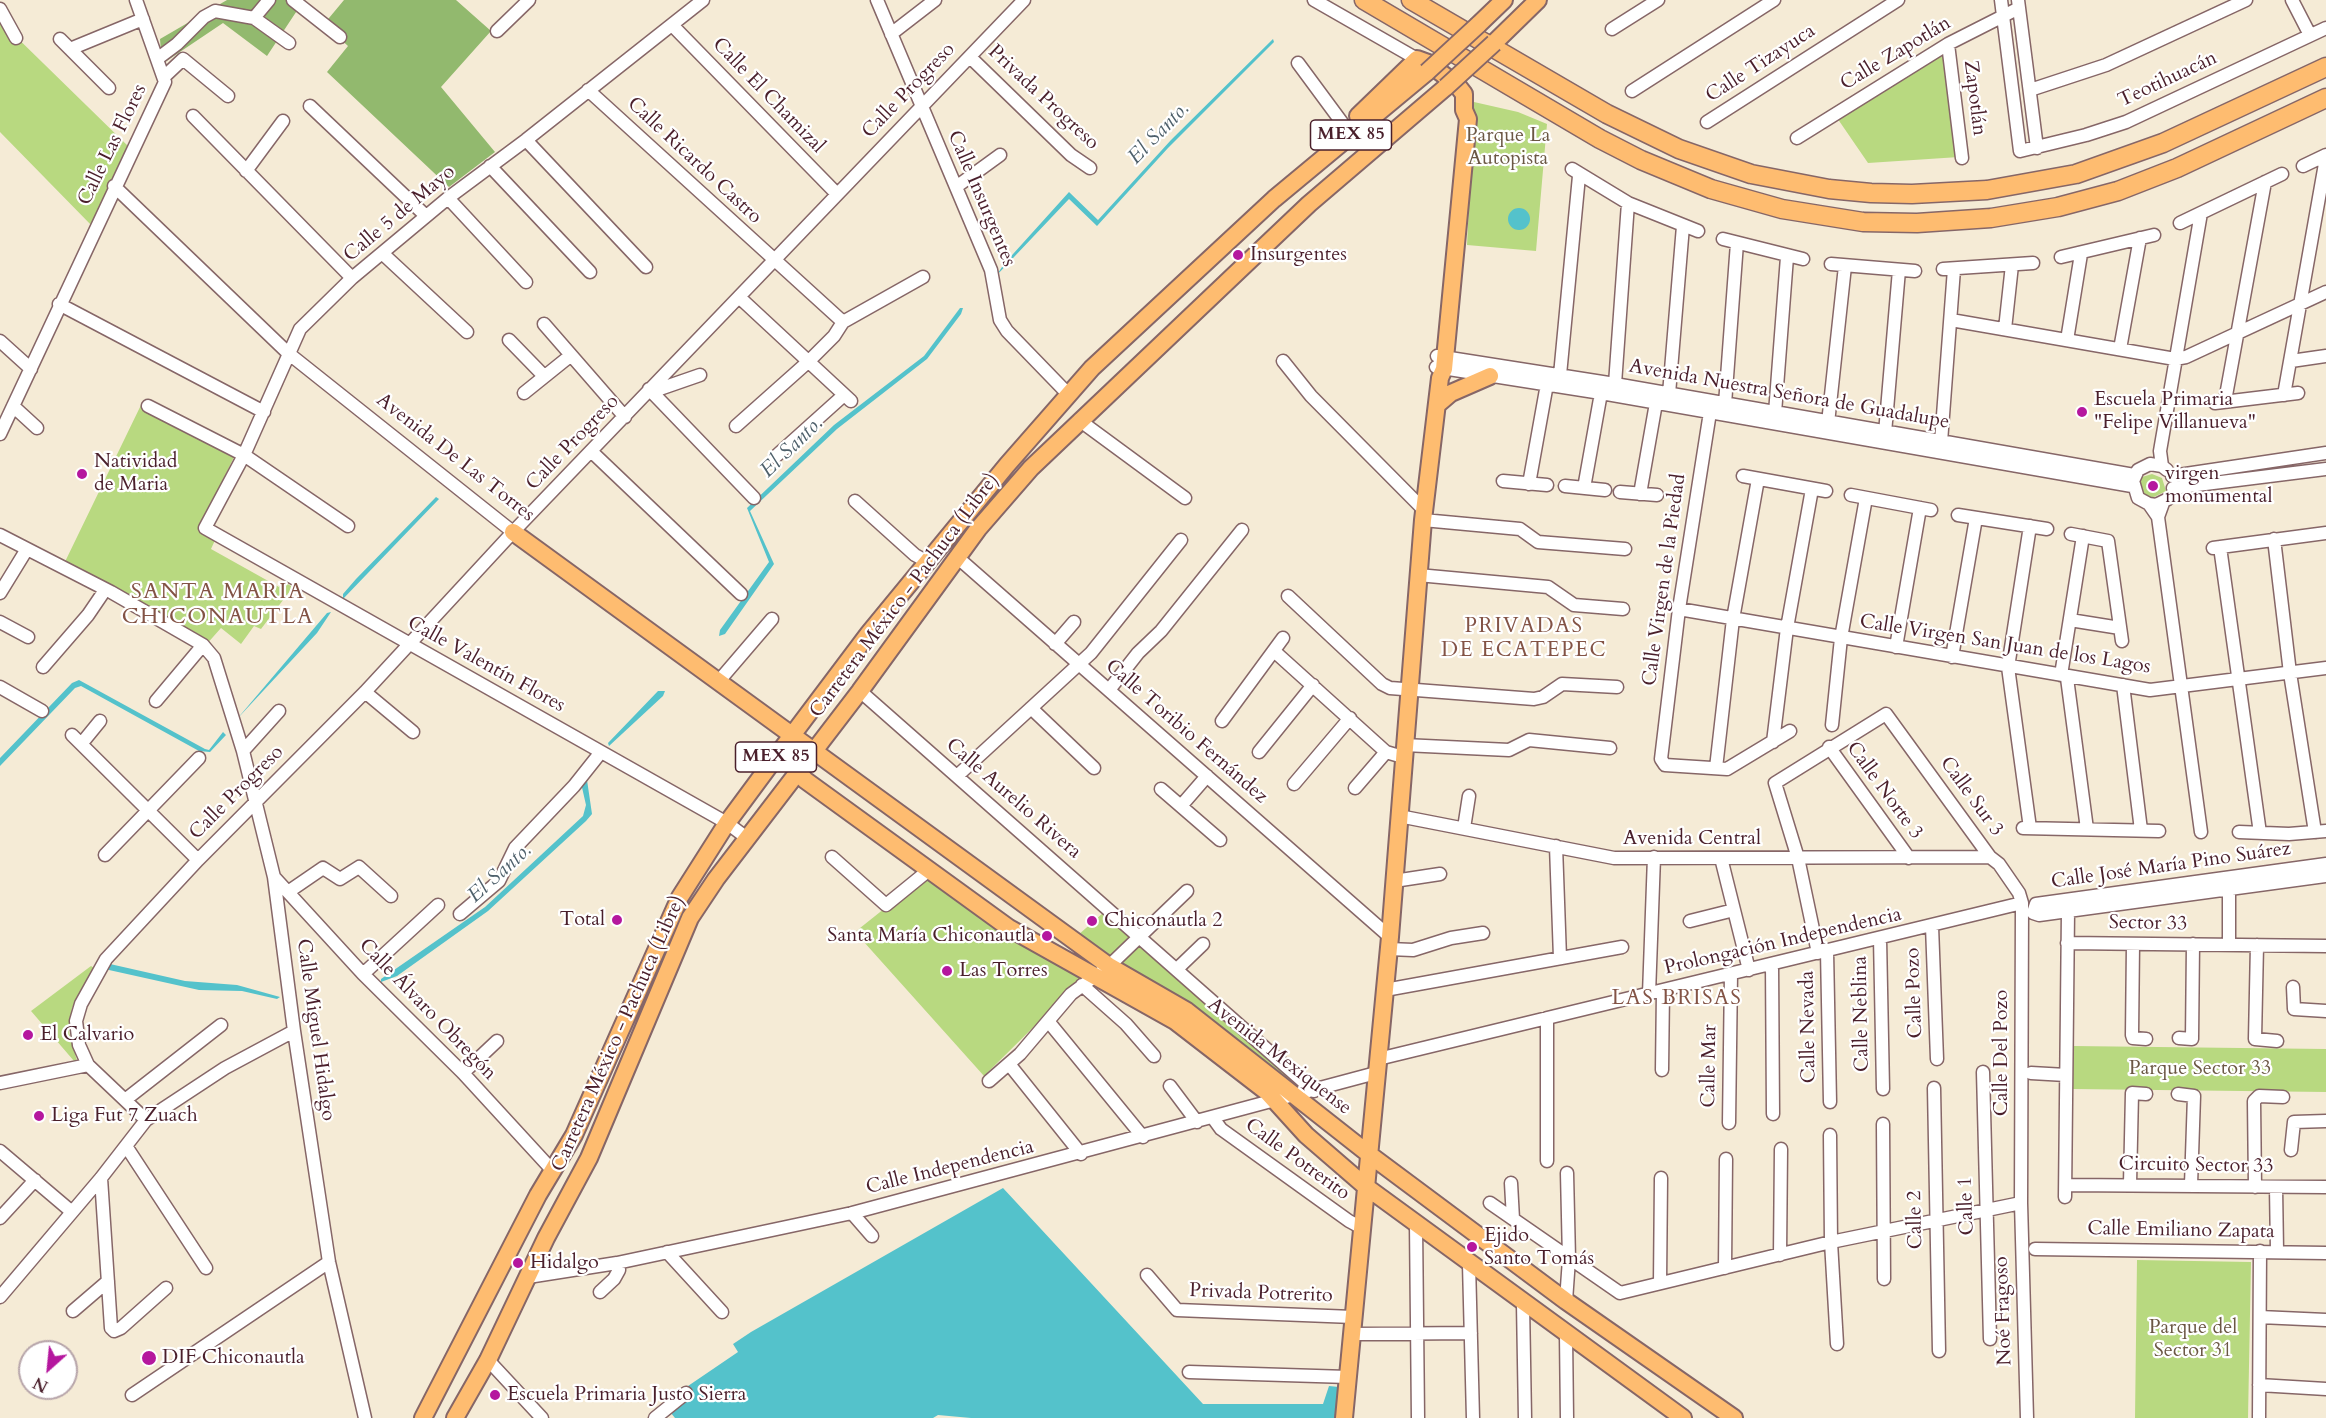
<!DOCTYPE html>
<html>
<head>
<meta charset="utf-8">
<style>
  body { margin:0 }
  #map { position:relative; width:2326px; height:1418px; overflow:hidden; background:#f5ebd6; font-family:Cardo,serif }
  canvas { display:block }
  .north { position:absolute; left:18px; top:1340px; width:60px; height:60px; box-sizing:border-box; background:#fff; border:2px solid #b7a5aa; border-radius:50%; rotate:207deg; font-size:16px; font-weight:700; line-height:24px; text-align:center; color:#4a1f2b }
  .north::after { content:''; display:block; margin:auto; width:21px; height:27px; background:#b5179e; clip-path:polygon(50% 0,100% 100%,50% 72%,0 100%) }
</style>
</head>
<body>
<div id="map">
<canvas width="2326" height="1418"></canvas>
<div class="north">N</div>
</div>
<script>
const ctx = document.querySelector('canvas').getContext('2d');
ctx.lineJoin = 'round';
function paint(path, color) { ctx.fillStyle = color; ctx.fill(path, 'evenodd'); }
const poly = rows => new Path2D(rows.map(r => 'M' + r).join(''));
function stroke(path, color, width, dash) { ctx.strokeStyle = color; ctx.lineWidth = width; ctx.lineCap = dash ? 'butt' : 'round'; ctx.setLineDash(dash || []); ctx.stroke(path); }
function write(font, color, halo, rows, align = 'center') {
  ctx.font = font + ' Cardo,serif'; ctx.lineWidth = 4.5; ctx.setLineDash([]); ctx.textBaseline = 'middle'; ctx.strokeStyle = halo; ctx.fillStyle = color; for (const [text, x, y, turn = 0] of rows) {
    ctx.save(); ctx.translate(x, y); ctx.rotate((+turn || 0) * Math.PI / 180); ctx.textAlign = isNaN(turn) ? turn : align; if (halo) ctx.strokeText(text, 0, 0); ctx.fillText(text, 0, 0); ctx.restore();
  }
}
paint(poly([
  [0,21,129,147,92,226,0,132],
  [1942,47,1959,157,1868,163,1833,112],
  [1474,102,1518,112,1547,124,1536,251,1467,245],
  [141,405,235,455,199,529,216,538,211,549,279,587,282,581,293,587,261,629,254,626,241,644,221,628,205,646,61,570],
  [2152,474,2162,478,2166,491,2152,498,2141,495,2136,483,2142,477],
  [924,877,1004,932,1084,977,984,1076,855,932],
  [1103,913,1298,1084,1294,1085,1077,936],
  [91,966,94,968,72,1008,69,1032,77,1061,74,1061,31,1011],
  [2073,1046,2326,1049,2326,1092,2073,1089],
  [2137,1260,2251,1262,2248,1418,2135,1418]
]), '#b8d980');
paint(poly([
  [227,0,304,0,267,56,223,23,162,64,160,39],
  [344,0,456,0,491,31,441,87,495,152,449,187,327,72,348,46,324,24]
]), '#92b96e');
paint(poly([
  [1273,39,1274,42,1168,148,1097,226,1069,199,996,276,1004,264,1069,192,1098,220,1171,140],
  '1508 219a11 11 0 1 1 22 0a11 11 0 1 1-22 0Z',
  [960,308,963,308,961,314,927,359,837,429,750,511,774,564,725,634,719,636,720,630,769,562,747,508,834,425,924,356],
  [436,497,439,499,343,599,343,594,356,579],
  [331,612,317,633,237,719,327,613],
  [79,680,205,749,209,750,223,732,226,735,210,752,199,751,81,686,75,688,0,766,0,758,72,683],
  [658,691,665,691,663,696,609,746,608,743],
  [595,763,587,780,592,814,586,821,488,911,397,976,381,982,381,979,485,907,583,816,586,805,581,783],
  [110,964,185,981,237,985,280,997,277,999,242,991,199,990,109,970,105,966],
  [1003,1188,1203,1404,1323,1404,1329,1386,1339,1387,1336,1418,971,1418,938,1415,933,1418,675,1418,663,1403,738,1352,733,1344,751,1332]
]), '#54c2cb');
const minor = poly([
  [293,0,340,37],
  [703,0,526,140,448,198,352,278,300,329,244,455,205,528,727,823,747,838],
  [877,0,991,270,1000,320,1007,331,1069,395],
  [1314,0,1417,59],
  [2001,0,2020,151,2086,135,2126,122,2326,28],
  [2018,0,2037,148],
  [2292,0,2310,35],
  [0,9,16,38],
  [254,18,269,0],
  [672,25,837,194],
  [1612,29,1658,0],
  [497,31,529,0],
  [891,34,935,0],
  [60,39,109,88],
  [1948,44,1962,158],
  [70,49,143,19],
  [970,57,1071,155,1090,168],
  [157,59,177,44,204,17,215,11,254,18,289,43],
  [1298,63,1346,128],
  [165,76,183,59,228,96],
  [588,90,843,322],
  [2030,90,2106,65,2246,0],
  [1632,91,1774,0],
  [310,106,426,216],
  [193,116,352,278],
  [1707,122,1898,0],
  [1797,138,1948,44,2019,8],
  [526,140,646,267],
  [490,166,590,272],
  [2303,166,2326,155],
  [1572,169,1628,203,1698,231],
  [246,171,283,121],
  [114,186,288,353,513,532],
  [956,187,1000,155],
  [448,198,526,282],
  [2180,223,2282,174],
  [1723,239,1803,259],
  [382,253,467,332],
  [2061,257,2154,235],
  [1831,264,1915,271],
  [1943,269,2033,263],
  [739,297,851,401],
  [59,304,264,412],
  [1951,320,2175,359,2186,357,2326,292],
  [544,324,625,417],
  [2005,329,2012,265],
  [509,340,544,376],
  [2067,340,2081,254],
  [0,341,31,369],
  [2120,349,2140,238],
  [1437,356,1615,384,2134,475],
  [1283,361,1311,396,1425,511],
  [2291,361,2326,356],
  [1436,367,1601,393,2132,486],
  [1560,375,1579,176],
  [1615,384,1628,203],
  [649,389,754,498],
  [651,392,700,375],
  [524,393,570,356],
  [1669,394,1683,226],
  [2284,395,2326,158],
  [2225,401,2265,182],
  [2215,403,2298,393],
  [1725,404,1737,243],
  [13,406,37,428],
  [148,406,244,455,348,526],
  [1711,406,1679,609,1661,759,1665,765,1727,769,1790,731],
  [1775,413,1787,257],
  [1079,420,1185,498],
  [1828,423,1845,266],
  [736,426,809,361,834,336,843,322,923,277],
  [1885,433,1899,270],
  [0,434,165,82,136,0],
  [1941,442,1954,269],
  [592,452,741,594],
  [775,457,844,395],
  [2162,466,2160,451,2201,213],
  [1743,476,1826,491],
  [2172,476,2326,453],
  [1503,481,1547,485],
  [1529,484,1547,384],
  [1565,486,1605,490],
  [1584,488,1601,393],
  [2173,488,2326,469],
  [1620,492,1657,495],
  [1640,494,1656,403],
  [1851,495,1931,510],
  [855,501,915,555,928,562],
  [2163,503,2158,517,2201,832],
  [2149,504,2156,505,2168,499],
  [1958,515,2047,529],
  [2158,517,2149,504,2138,498,2133,481,2138,470,2150,464,2162,466,2167,470],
  [1423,520,1520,529,1538,542,1625,549],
  [2071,534,2108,541,2122,641],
  [0,535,111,592,203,645,214,658,243,751,274,877,294,1031,329,1262,365,1418],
  [2274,539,2290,673,2315,832],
  [2220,547,2260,833],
  [2213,548,2326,533],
  [957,557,1390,937],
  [1418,575,1548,587,1574,605,1623,609],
  [0,593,27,549],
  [1288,596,1382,684,1390,688,1534,699,1543,697,1562,684,1617,687],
  [1679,609,2150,690,2326,668],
  [2070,620,2120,628],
  [0,622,28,637],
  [1055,644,1074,622],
  [1896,647,1920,508],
  [1274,651,1386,752,1403,757],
  [1952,657,1976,518],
  [43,667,88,615,105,590],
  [2061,675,2083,536],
  [2067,678,2087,829],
  [718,682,772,619],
  [2123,685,2141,830],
  [0,687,42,711],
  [1109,690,1138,653,1161,631,1242,530],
  [860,691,1314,1091],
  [365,692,413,732],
  [156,701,203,645],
  [1031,708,1094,768],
  [1222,721,1283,638],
  [1832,725,1841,638,1866,498],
  [72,735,198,860],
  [1773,742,1787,628,1812,489],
  [82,743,100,721],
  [1404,745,1509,750,1529,740,1610,748],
  [1829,747,1909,858],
  [243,751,279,711],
  [1259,752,1313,685],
  [1716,768,1733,619,1758,479],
  [957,776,1091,653,1181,540],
  [1294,784,1350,718],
  [1355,788,1386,752],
  [1161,789,1220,840],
  [1181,806,1207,776],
  [1399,816,1614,858,1990,857],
  [1464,828,1469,796],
  [2023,828,2159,831],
  [2030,828,2008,667,2030,526],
  [2239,832,2289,834,2326,831],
  [1556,846,1560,958],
  [105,855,199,758],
  [832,857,886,905,929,870],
  [1721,858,1749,970],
  [2326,864,2036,904,2033,913,2039,915,2068,911,2326,876],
  [275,878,363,974,463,1073,553,1171],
  [1394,881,1440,874],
  [2229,881,2229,945],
  [288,892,323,868,340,879,359,867,391,896],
  [460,914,499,881,515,848,574,786,601,752],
  [1690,921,1734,910],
  [1932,926,1937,1059],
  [1880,938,1883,1089],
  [2067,943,2326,946],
  [2133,944,2132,1035,2133,1038,2146,1039],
  [2257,945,2255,1039,2277,1041],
  [1389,949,1413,950,1451,938,1483,933],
  [1827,951,1830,1102],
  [1818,953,1798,858,1775,783,1886,714,1990,857,1999,864,2019,893,2022,903,2021,1203,2027,1418],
  [1772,964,1773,1114],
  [1177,969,1203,944],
  [363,974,438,905],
  [1082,985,1126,1024,1154,1056],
  [2293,987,2294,1009,2326,1011],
  [1385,990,1622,947],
  [1649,994,1654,857],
  [1547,1018,1547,1161],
  [1048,1021,1143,1137],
  [2179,1038,2192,1039,2193,944],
  [1378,1059,2022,903],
  [1009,1064,1081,1154],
  [1662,1070,1663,990],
  [1983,1072,1990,1339],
  [463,1073,497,1041],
  [2031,1073,2066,1075],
  [989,1081,1020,1054,1071,994,1109,966,1187,891],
  [0,1083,88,1065],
  [1170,1086,1197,1122],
  [1934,1088,1939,1351],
  [2178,1094,2194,1096,2191,1185],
  [125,1100,221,1025],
  [1213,1118,1221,1129,1349,1221,1362,1228],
  [146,1120,88,1065,79,1045,76,1021,81,1004,106,959,198,860,365,692,513,532,1024,0],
  [1729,1123,1731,974],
  [1883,1124,1884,1279],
  [1830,1135,1831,1242,1837,1344],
  [126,1146,206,1268],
  [2291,1150,2294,1122,2326,1121],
  [0,1151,72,1212],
  [101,1178,111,1328,114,1331,121,1328,166,1288],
  [1511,1183,1513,1219],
  [2130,1184,2132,1093,2146,1094],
  [2066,1185,2326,1187],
  [2255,1187,2254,1101,2259,1096,2283,1097],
  [2276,1187,2277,1251],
  [2065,1197,2068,911],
  [1490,1203,1620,1293,1831,1242,2021,1203],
  [852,1213,872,1236],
  [0,1218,35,1180],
  [1416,1224,1418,1418],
  [2035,1249,2326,1253],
  [667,1252,722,1312],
  [1780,1255,1781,1149],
  [1469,1264,1473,1418],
  [1725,1268,1726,1159],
  [1147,1275,1177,1310,1353,1317],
  [528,1277,617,1263,852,1213,1376,1073],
  [1660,1283,1661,1178],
  [600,1292,614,1279,619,1270,617,1263],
  [0,1297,101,1178,146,1120,225,1068,294,1031],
  [1566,1301,1569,1259,1567,1173],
  [1523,1304,1525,1418],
  [73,1311,108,1281],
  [2260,1317,2326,1320],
  [1352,1334,1471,1333],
  [1566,1335,1567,1418],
  [488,1360,542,1418],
  [1189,1372,1348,1377],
  [2259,1385,2326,1389],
  [132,1395,329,1262],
  [655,1418,686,1393],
  [2259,1418,2260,1251]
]);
const major = poly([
  [1478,25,1504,0],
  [1494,43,1538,0],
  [1437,405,1451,393,1490,376],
  [513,532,1109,966,1187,1011,1370,1155,1566,1301,1734,1418],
  [781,750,805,780,1009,928,1175,1021,1267,1092,1306,1135,1365,1186,1683,1418],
  [423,1418,538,1195,574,1135,680,897,727,823,781,750,869,633,1007,465,1092,368,1274,199,1427,72],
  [455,1418,488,1360,546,1238,589,1158,690,918,716,879,860,691,978,529,1031,468,1309,204,1446,87],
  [1344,1418,1390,937,1423,520,1440,378,1444,369,1468,119,1464,110,1464,94,1457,85,1428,63,1417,59,1358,116]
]);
const highway = poly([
  [1364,0,1600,139,1641,160,1711,189,1782,209,1863,222,1917,223,1991,218,2058,207,2118,191,2177,168,2326,98],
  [1411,0,1607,114,1679,149,1751,174,1829,189,1871,193,1912,194,1987,190,2076,174,2163,143,2326,67]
]);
stroke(minor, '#866667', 15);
stroke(major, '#866667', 20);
stroke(highway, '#866667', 21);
stroke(minor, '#fff', 12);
stroke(major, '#febc70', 16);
stroke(highway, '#febc70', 18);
const majorBridge = poly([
  [1427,72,1478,25],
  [1446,87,1494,43]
]);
stroke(majorBridge, '#866667', 20, []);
stroke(majorBridge, '#febc70', 16);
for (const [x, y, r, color] of [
  [1238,255,6,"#b5179e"],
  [2082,412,6,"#b5179e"],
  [82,474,6,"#b5179e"],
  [2153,486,6,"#b5179e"],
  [617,920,6,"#b5179e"],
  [1092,921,6,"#b5179e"],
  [1047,936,6,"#b5179e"],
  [947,971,6,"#b5179e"],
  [28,1035,6,"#b5179e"],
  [39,1116,6,"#b5179e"],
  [1472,1247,6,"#b5179e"],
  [518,1263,6,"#b5179e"],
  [149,1358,8,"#b5179e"],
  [495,1395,6,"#b5179e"]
]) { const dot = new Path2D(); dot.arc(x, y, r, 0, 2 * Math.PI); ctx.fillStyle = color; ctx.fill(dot); stroke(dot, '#fff', 2); }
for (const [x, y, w] of [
  [1351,135,81],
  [776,757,81]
]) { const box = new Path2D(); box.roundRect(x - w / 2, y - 15, w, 30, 4.5); ctx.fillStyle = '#fff'; ctx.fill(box); stroke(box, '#4a1f2b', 1.5); }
write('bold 18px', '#4a1f2b', null, [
  ["MEX 85",1351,135],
  ["MEX 85",776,757]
]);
write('20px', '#4a1f2b', '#fff', [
  ["Calle Zapotlán",1896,54,-31],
  ["Calle Tizayuca",1761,64,-33],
  ["Teotihuacán",2168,80,-25],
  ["Calle Progreso",909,91,-46],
  ["Calle El Chamizal",768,96,46],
  ["Privada Progreso",1043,98,43],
  ["Zapotlán",1974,98,83],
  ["Calle Las Flores",113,145,-64],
  ["Calle Ricardo Castro",694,161,43],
  ["Calle Insurgentes",981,199,67],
  ["Calle 5 de Mayo",400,214,-40],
  ["Avenida Nuestra Señora de Guadalupe",1789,395,10],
  ["Calle Progreso",573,443,-46],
  ["Avenida De Las Torres",455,458,38],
  ["Calle Virgen de la Piedad",1665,580,-82],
  ["Carretera México - Pachuca (Libre)",905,596,-53],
  ["Calle Virgen San Juan de los Lagos",2005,645,9],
  ["Calle Valentín Flores",486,665,29],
  ["Calle Toribio Fernández",1186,732,41],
  ["Calle Norte 3",1884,791,54],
  ["Calle Progreso",237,793,-45],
  ["Calle Sur 3",1971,797,54],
  ["Calle Aurelio Rivera",1013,799,41],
  ["Avenida Central",1692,839],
  ["Calle José María Pino Suárez",2171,866,-8],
  ["Sector 33",2148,924,1],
  ["Prolongación Independencia",1783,942,-13],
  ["Calle Pozo",1915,993,-92],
  ["Calle Álvaro Obregón",427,1010,46],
  ["Calle Neblina",1862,1014,-91],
  ["Calle Nevada",1809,1027,-91],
  ["Calle Miguel Hidalgo",315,1030,82],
  ["Carretera México - Pachuca (Libre)",619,1034,-66],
  ["Calle Del Pozo",2002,1053,-90],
  ["Avenida Mexiquense",1279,1057,38],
  ["Calle Mar",1710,1066,-89],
  ["Calle Potrerito",1297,1160,36],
  ["Circuito Sector 33",2196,1166,1],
  ["Calle Independencia",950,1168,-14],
  ["Calle 1",1967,1206,-92],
  ["Calle 2",1916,1220,-91],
  ["Calle Emiliano Zapata",2181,1231,1],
  ["Privada Potrerito",1261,1294,2],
  ["Noé Fragoso",2004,1311,-92]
]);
write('20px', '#6b5744', '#fff', [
  ["Parque La",1508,136],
  ["Autopista",1508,159],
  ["Parque Sector 33",2200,1069],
  ["Parque del",2193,1328],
  ["Sector 31",2193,1351]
]);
write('20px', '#4a1f2b', '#fff', [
  ["Insurgentes",1250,255],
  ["Escuela Primaria",2094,400],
  ["\"Felipe Villanueva\"",2094,423],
  ["Natividad",94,462],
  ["de Maria",94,485],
  ["virgen",2165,474],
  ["monumental",2165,497],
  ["Total",605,920,"right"],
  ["Chiconautla 2",1104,921],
  ["Santa María Chiconautla",1035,936,"right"],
  ["Las Torres",959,971],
  ["El Calvario",40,1035],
  ["Liga Fut 7 Zuach",51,1116],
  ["Ejido",1484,1236],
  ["Santo Tomás",1484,1259],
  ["Hidalgo",530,1263],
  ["DIF Chiconautla",162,1358],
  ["Escuela Primaria Justo Sierra",507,1395]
], 'left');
write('italic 21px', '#4e606b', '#fff', [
  ["El Santo.",1159,134,-46],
  ["El Santo.",792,448,-44],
  ["El Santo.",500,874,-42]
]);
ctx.letterSpacing = '1.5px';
write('21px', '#835345', '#fff', [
  ["PRIVADAS",1524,627],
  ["DE ECATEPEC",1524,651],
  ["LAS BRISAS",1677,999]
]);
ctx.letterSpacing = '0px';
ctx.letterSpacing = '1.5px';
write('22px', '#835345', '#fff', [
  ["SANTA MARIA",218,593],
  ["CHICONAUTLA",218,618]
]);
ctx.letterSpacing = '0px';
</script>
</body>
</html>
